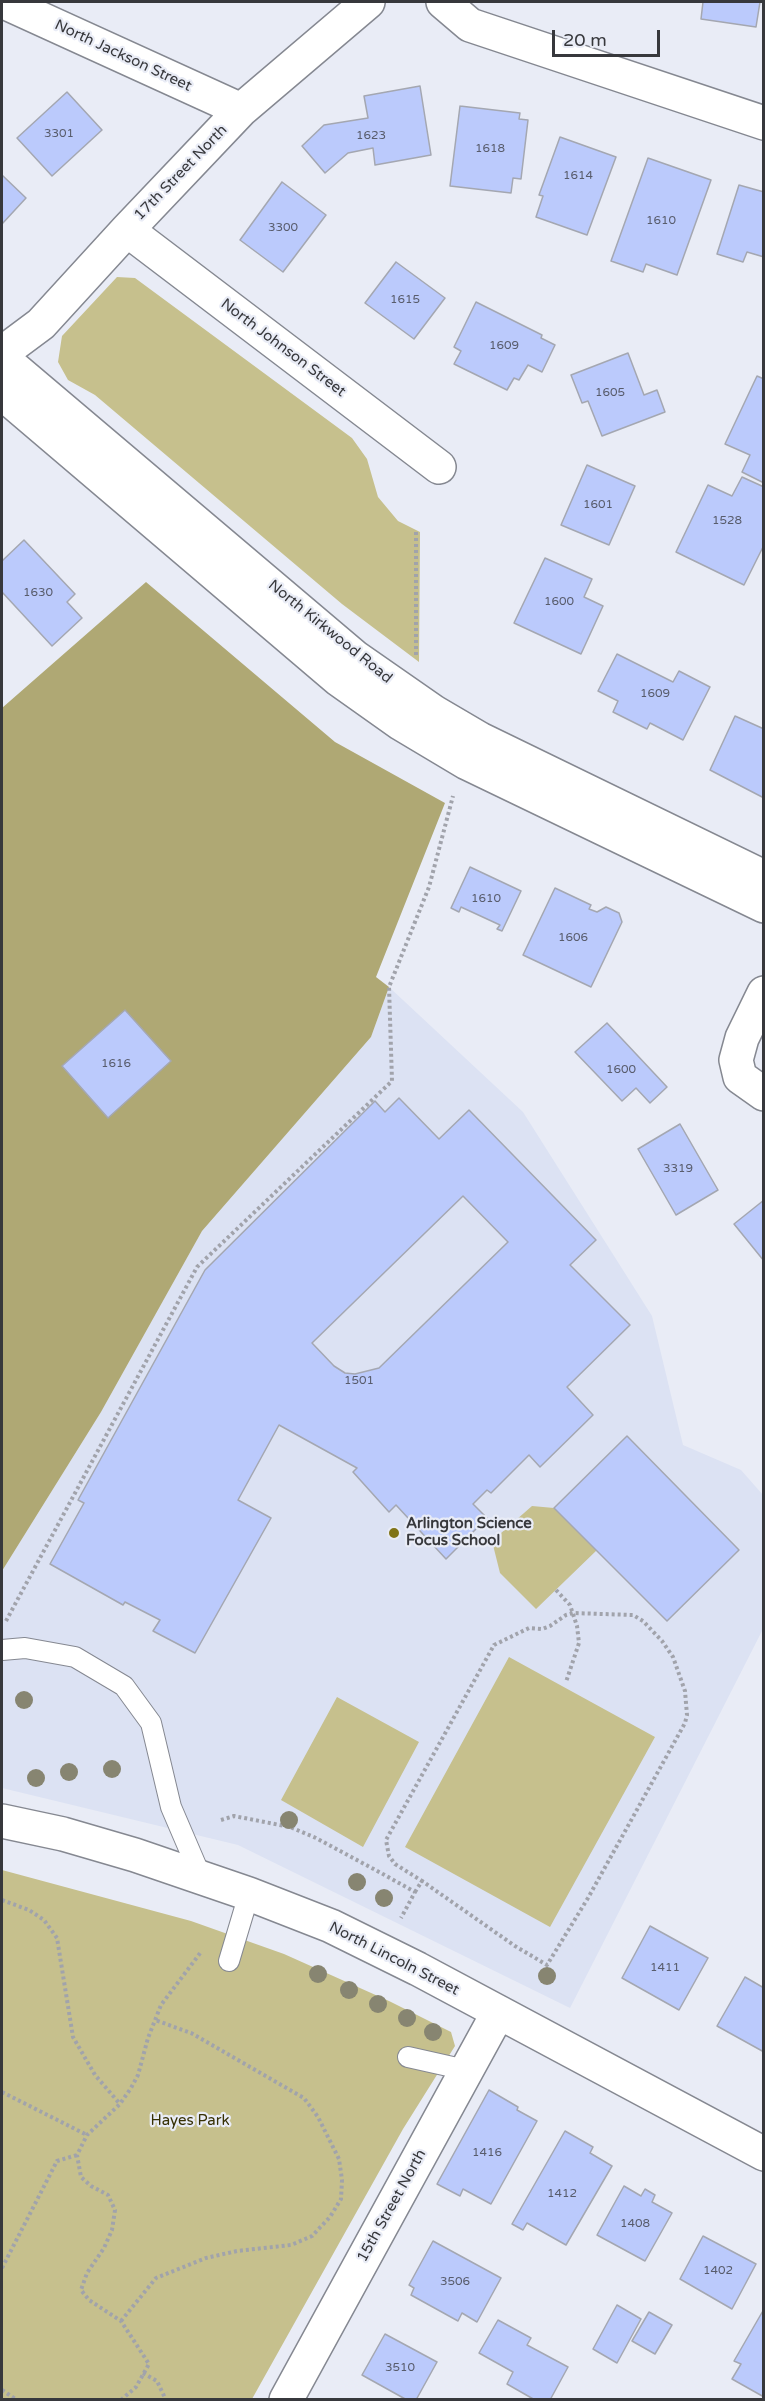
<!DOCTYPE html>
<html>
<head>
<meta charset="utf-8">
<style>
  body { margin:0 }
  #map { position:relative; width:765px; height:2401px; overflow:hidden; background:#e9ecf6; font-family:"Varela Round",sans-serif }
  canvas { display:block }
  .frame { position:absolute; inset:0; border:3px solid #37383c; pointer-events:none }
  .scale { position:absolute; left:552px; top:30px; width:108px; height:27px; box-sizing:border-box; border:3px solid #37383c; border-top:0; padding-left:8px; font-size:18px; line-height:21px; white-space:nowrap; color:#37383c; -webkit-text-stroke:4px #e9ecf6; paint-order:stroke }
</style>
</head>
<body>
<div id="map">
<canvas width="765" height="2401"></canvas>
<div class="frame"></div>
<div class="scale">20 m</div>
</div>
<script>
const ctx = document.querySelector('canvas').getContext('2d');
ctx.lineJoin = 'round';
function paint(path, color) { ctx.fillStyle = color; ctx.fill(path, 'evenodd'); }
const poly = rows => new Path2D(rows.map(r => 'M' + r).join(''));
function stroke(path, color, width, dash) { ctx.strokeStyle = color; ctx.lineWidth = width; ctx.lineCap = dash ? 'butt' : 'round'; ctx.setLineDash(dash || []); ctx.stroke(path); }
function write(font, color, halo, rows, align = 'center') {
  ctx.font = font + ' "Varela Round",sans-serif'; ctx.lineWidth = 4.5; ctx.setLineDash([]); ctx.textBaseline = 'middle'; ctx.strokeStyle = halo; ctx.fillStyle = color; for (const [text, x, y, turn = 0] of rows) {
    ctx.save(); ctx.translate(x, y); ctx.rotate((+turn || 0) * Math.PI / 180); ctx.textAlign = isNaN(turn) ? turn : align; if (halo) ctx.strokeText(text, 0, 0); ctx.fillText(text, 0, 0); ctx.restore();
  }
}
paint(poly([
  [389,987,523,1112,652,1316,683,1445,741,1470,763,1495,763,1629,570,2008,238,1845,2,1788,2,1571,101,1412,202,1231,371,1037]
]), '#dce2f3');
paint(poly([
  [117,277,135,278,352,438,367,459,378,497,398,521,420,532,419,662,342,604,95,395,68,380,58,362,62,336],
  [532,1506,554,1508,597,1550,536,1609,500,1573,492,1541],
  [509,1657,655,1737,550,1927,405,1847],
  [337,1697,419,1742,363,1847,281,1800],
  [2,1870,191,1921,284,1954,389,2001,451,2032,455,2046,403,2129,252,2399,2,2399]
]), '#c6c08d');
paint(poly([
  [146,582,335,742,445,803,376,977,389,987,371,1037,202,1231,101,1412,2,1571,2,708]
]), '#afa874');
const building = poly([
  [703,2,760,2,756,27,701,19,703,2],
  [420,86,431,155,375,165,373,148,348,153,325,173,302,146,324,125,368,118,364,96,420,86],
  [67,92,102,130,52,176,17,138,67,92],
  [460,106,520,113,519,119,528,120,521,179,513,178,511,193,450,186,460,106],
  [560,137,616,157,587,235,536,217,543,196,539,195,560,137],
  [648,158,711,180,677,275,646,264,643,272,611,261,648,158],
  [2,175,26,198,2,224,2,175],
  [282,182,326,215,283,272,240,240,282,182],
  [739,185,764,192,764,257,747,252,743,262,717,254,739,185],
  [396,262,445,298,414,339,365,303,396,262],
  [476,302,542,335,541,338,555,345,542,372,528,365,519,380,514,378,507,390,454,364,461,351,454,347,476,302],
  [628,353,644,395,657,390,665,412,602,436,588,401,582,403,571,375,628,353],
  [757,376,764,379,764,483,742,472,750,455,725,444,757,376],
  [587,465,635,486,609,545,561,525,587,465],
  [742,477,764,487,764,545,744,585,676,552,708,485,732,496,742,477],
  [24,540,75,594,67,602,82,618,52,646,2,592,2,561,24,540],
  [545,558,592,579,584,597,603,606,581,654,514,623,545,558],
  [617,654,673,682,679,671,710,687,683,740,650,723,647,729,613,712,618,701,598,691,617,654],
  [735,716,764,729,764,798,710,770,735,716],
  [470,867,521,891,502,931,497,929,500,925,461,907,459,912,451,908,470,867],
  [555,888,591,905,589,909,597,912,606,907,619,913,622,922,591,987,523,955,555,888],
  [125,1010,171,1061,108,1118,62,1066,125,1010],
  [607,1023,667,1087,650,1103,636,1088,622,1101,575,1052,607,1023],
  [399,1098,439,1139,469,1110,596,1240,570,1265,630,1325,567,1387,593,1415,540,1467,529,1455,491,1493,487,1490,473,1504,487,1518,446,1559,396,1505,389,1512,353,1472,357,1468,279,1425,238,1500,271,1518,195,1653,153,1631,160,1620,125,1602,123,1605,50,1564,84,1503,78,1500,205,1270,375,1101,385,1112,399,1098],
  [463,1196,508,1242,379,1368,355,1374,345,1373,334,1366,312,1343,463,1196],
  [680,1124,718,1190,676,1215,638,1149,680,1124],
  [764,1200,764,1261,734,1224,764,1200],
  [627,1436,739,1550,667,1621,554,1508,627,1436],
  [650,1926,708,1958,679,2010,622,1978,650,1926],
  [745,1977,764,1988,764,2052,717,2026,745,1977],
  [489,2090,518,2107,517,2110,537,2121,491,2204,463,2189,460,2196,437,2184,489,2090],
  [565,2131,593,2147,590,2153,612,2166,566,2245,527,2223,523,2230,512,2224,565,2131],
  [624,2186,641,2196,645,2189,655,2195,652,2202,672,2213,645,2261,597,2235,624,2186],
  [703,2236,756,2264,732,2309,680,2279,703,2236],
  [433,2241,501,2278,477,2322,462,2313,458,2321,411,2295,414,2288,409,2285,433,2241],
  [617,2305,641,2319,617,2363,593,2349,617,2305],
  [764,2309,764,2397,732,2379,741,2364,734,2361,764,2309],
  [649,2312,672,2325,655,2354,632,2341,649,2312],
  [498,2320,531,2338,527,2345,568,2367,550,2400,535,2400,507,2384,513,2372,479,2353,498,2320],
  [385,2334,437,2362,416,2400,407,2400,362,2375,385,2334]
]);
paint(building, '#bbcafc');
stroke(building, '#a4a7b1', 1.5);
const service = poly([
  [2,1650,25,1648,75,1657,124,1686,151,1723,171,1807,201,1877],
  [229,1961,249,1894],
  [408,2057,466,2070]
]);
const minor = poly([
  [4,2,241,110],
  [443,2,470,25,764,123],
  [127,230,439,467],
  [2,353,41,324,127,230,241,110,368,2],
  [764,993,742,1038,736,1060,740,1077,764,1094],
  [2,1821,63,1834,135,1855,249,1894,331,1926,418,1969,764,2154],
  [286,2400,498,2013]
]);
const secondary = poly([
  [2,358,355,657,434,712,480,739,764,877],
  [2,393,338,679,400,723,467,763,764,906]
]);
stroke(service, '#858891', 22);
stroke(minor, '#858891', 36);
stroke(secondary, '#858891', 36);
stroke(poly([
  [416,655,416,530],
  [556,1590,570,1605,577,1626,579,1643,566,1682],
  [6,1621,197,1267,392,1081,389,987,429,887,453,796],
  [221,1820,234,1816,290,1827,316,1838,381,1873,415,1892,401,1918],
  [415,1892,422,1881,395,1864,389,1856,386,1840,494,1645,529,1628,542,1629,550,1626,566,1615,573,1613,633,1615,643,1621,662,1641,673,1657,685,1691,687,1715,685,1723,588,1898,547,1965,515,1946,422,1881],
  [2,1900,29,1910,44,1920,57,1938,73,2037,95,2075,120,2104],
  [2,2092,87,2135],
  [2,2268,57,2161,77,2155],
  [121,2321,156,2278,206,2258,237,2251,291,2245,312,2236,330,2217,341,2199,342,2180,339,2159,318,2117,304,2098,191,2033,155,2020],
  [143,2373,157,2381,166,2400],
  [2,2390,17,2400],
  [121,2400,136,2387,149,2364,121,2321,89,2300,81,2290,87,2273,104,2248,112,2230,115,2210,108,2195,91,2186,81,2177,77,2155,87,2135,120,2104,131,2088,138,2075,148,2038,161,2005,201,1952]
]), '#a1a3ab', 4, [3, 3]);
stroke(service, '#fff', 20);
stroke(minor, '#fff', 33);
stroke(secondary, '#fff', 33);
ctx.fillStyle = '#878571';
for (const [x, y] of [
  [24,1700],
  [112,1769],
  [69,1772],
  [36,1778],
  [289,1820],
  [357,1882],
  [384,1898],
  [318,1974],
  [547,1976],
  [349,1990],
  [378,2004],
  [407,2018],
  [433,2032]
]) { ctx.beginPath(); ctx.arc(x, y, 9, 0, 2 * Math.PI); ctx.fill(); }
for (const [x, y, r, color] of [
  [394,1533,6,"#807416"]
]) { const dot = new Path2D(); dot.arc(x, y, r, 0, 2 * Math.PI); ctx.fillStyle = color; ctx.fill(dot); stroke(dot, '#e9ecf6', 2); }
write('12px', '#585c6c', null, [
  ["3301",59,134],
  ["1623",371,136],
  ["1618",490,149],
  ["1614",578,176],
  ["1610",661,221],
  ["3300",283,228],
  ["1615",405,300],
  ["1609",504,346],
  ["1605",610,393],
  ["1601",598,505],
  ["1528",727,521],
  ["1630",38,593],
  ["1600",559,602],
  ["1609",655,694],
  ["1610",486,899],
  ["1606",573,938],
  ["1616",116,1064],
  ["1600",621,1070],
  ["3319",678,1169],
  ["1501",359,1381],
  ["1411",665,1968],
  ["1416",487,2153],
  ["1412",562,2194],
  ["1408",635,2224],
  ["1402",718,2271],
  ["3506",455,2282],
  ["3510",400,2368]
]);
write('15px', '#37383c', '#e9ecf6', [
  ["North Jackson Street",123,56,25],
  ["17th Street North",181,173,-46],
  ["North Johnson Street",283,348,37],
  ["North Kirkwood Road",330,632,39],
  ["North Lincoln Street",394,1959,27],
  ["15th Street North",392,2206,-61]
]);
write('bold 15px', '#37383c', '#e9ecf6', [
  ["Arlington Science",406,1524],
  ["Focus School",406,1541]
], 'left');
write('15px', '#373104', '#e9ecf6', [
  ["Hayes Park",190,2121]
]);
</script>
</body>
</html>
